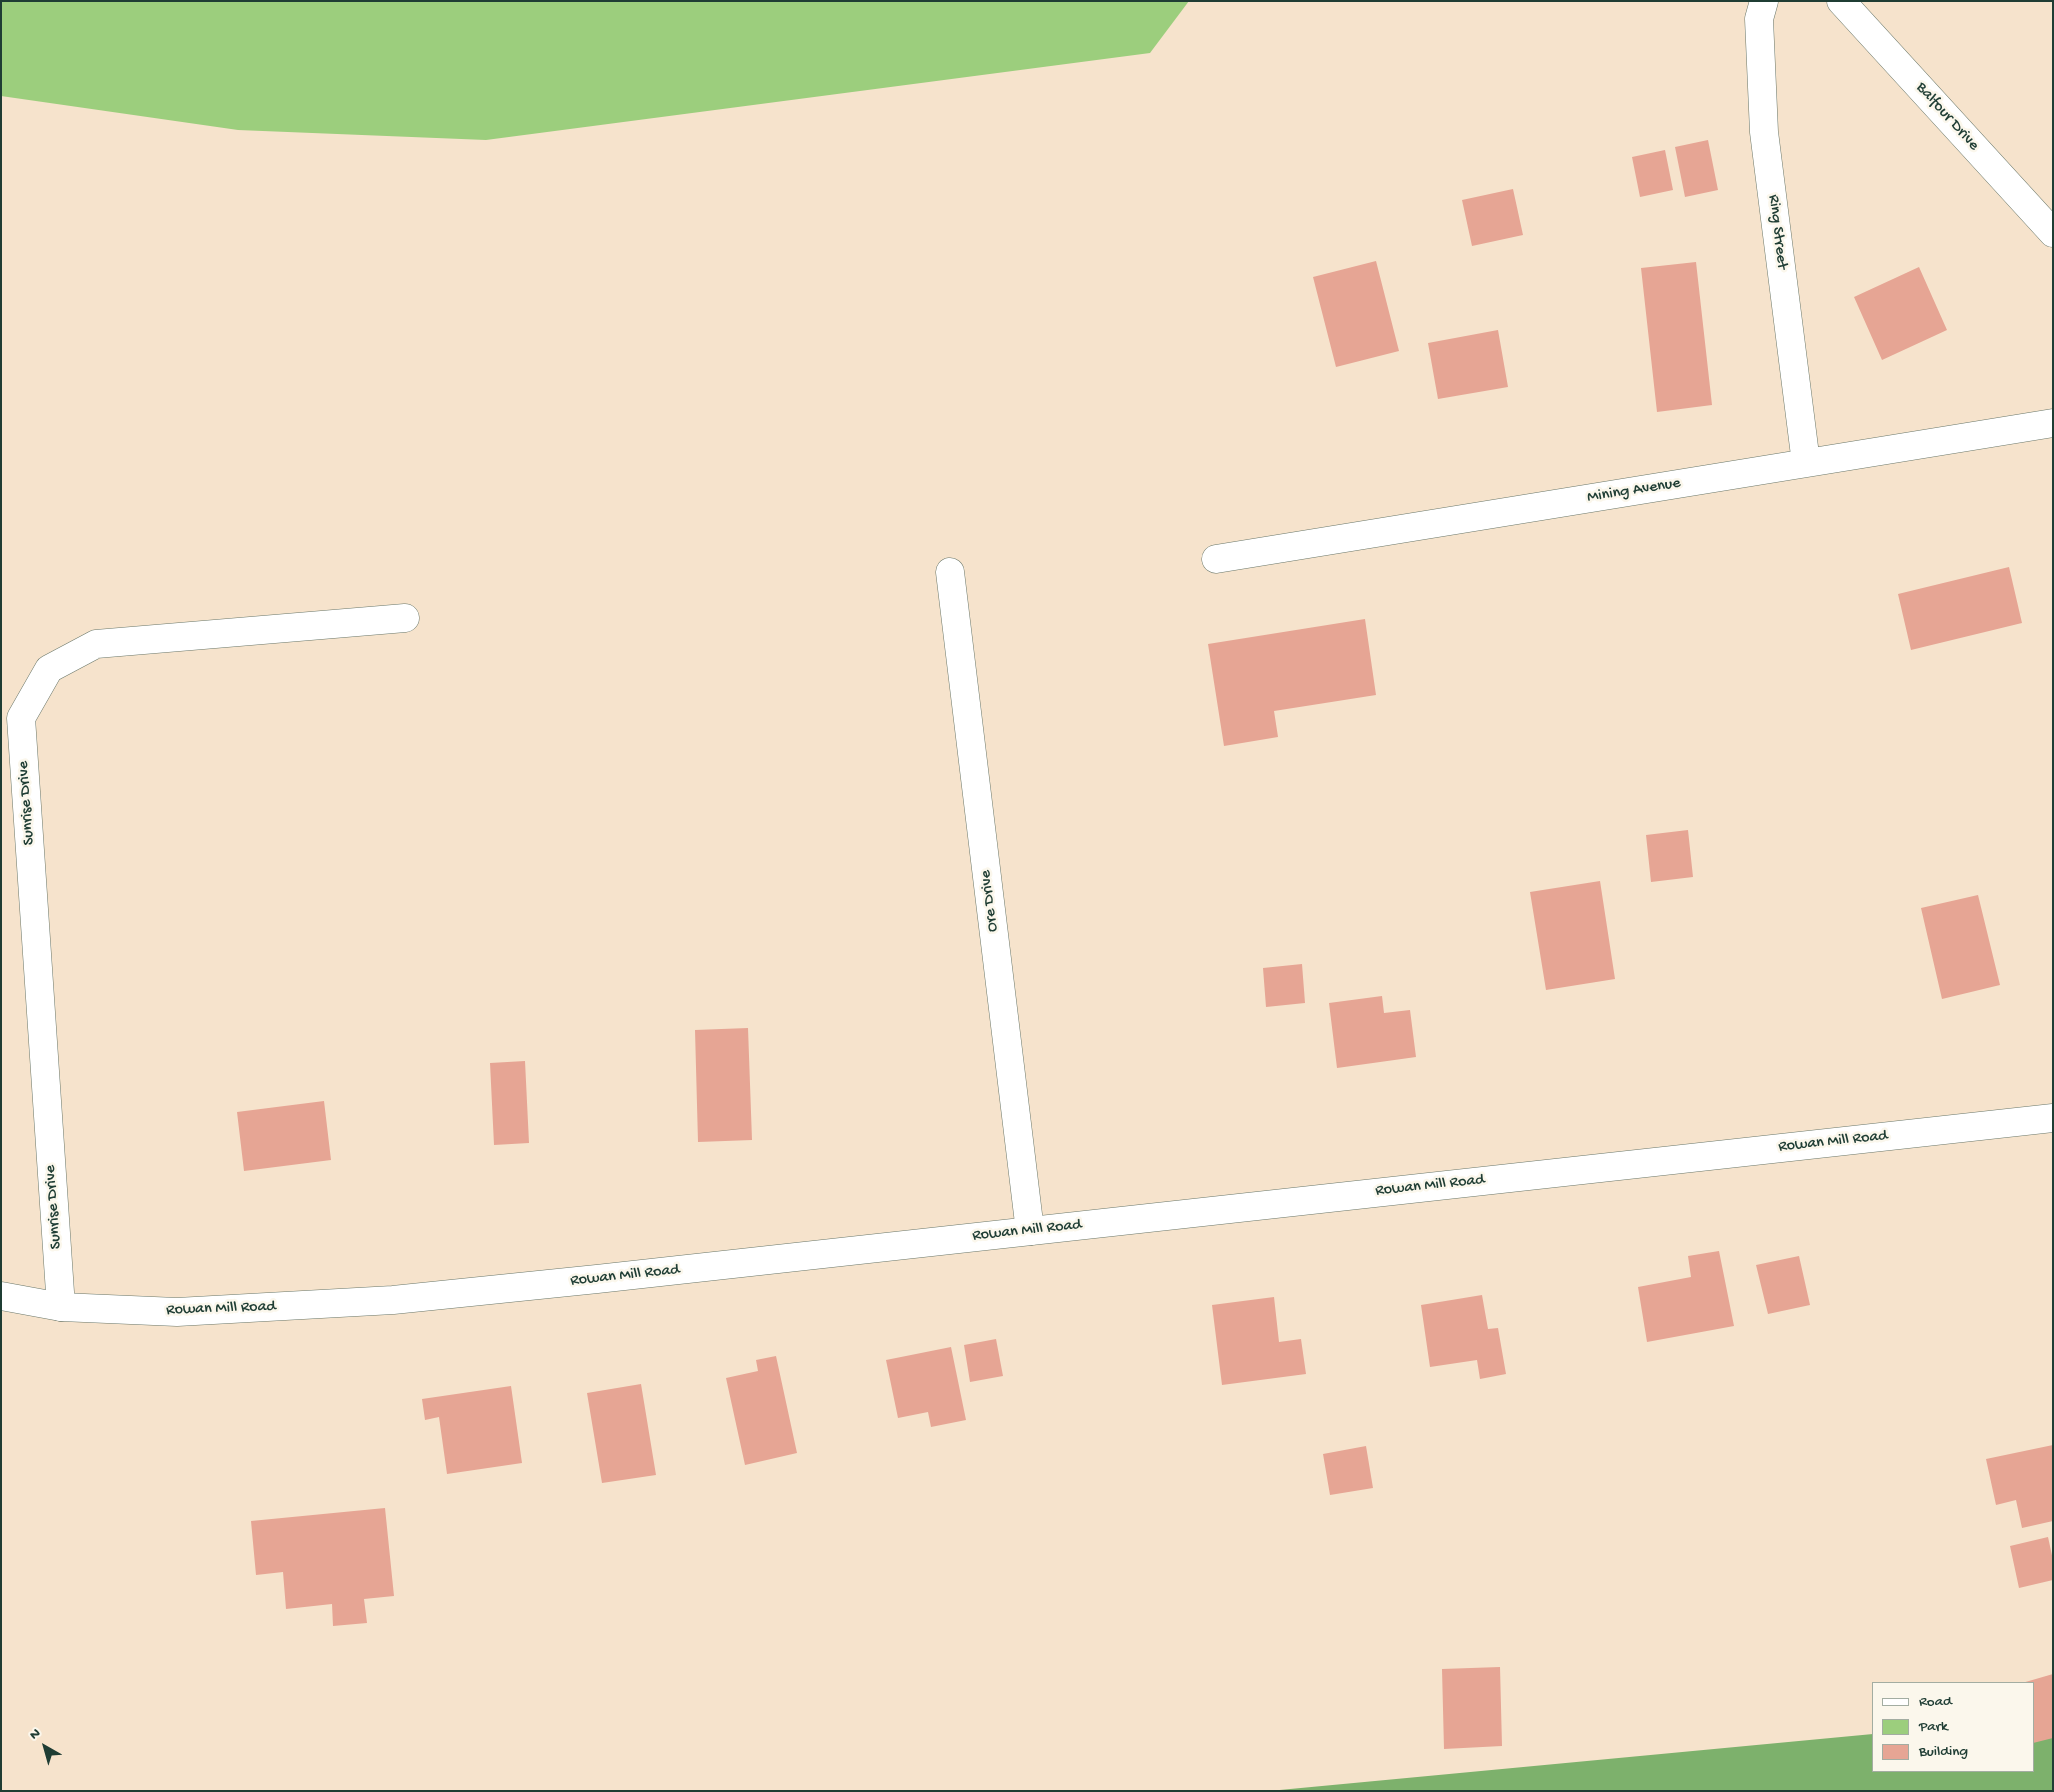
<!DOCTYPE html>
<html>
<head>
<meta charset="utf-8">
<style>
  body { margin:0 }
  #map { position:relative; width:2054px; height:1792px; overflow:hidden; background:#f6e3cc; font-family:"Gochi Hand",sans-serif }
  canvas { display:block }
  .frame { position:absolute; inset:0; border:2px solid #1f3d34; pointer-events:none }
  .legend { position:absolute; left:1872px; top:1682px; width:162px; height:90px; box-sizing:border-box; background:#fbf7ec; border:1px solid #a3ada2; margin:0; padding:6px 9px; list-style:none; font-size:15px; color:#1f3d34 }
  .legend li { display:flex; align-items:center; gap:10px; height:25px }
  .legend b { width:25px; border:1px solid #a3ada2 }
  .north { position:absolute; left:20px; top:1722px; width:50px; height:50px; -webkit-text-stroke:4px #fbf7ec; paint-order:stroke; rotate:322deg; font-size:14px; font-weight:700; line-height:20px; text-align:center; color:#1f3d34 }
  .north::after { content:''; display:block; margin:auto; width:18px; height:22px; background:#1f3d34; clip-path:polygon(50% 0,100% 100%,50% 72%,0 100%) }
</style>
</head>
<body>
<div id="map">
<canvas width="2054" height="1792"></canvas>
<div class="frame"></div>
<ul class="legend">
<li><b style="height:6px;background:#fff"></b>Road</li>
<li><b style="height:14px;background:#9cce7d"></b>Park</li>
<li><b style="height:14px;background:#e6a594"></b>Building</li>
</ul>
<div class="north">N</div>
</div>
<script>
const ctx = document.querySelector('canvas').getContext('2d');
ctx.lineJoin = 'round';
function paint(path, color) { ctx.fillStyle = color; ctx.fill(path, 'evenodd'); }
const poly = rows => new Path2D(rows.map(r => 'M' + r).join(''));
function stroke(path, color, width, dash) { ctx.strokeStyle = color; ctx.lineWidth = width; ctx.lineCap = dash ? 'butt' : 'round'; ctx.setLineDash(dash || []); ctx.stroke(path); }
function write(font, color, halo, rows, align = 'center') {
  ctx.font = font + ' "Gochi Hand",sans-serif'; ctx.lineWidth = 5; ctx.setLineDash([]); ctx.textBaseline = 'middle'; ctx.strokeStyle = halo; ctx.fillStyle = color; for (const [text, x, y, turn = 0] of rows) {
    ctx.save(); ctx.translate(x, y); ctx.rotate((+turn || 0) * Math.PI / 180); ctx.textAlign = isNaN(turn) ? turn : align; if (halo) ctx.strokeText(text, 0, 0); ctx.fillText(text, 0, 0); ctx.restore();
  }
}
paint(poly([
  [1,1,1189,1,1150,53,486,140,238,130,1,96]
]), '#9cce7d');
paint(poly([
  [2053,1716,2053,1791,1269,1791,1873,1734,1873,1771,2033,1771,2033,1718]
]), '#7db16c');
paint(poly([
  [1708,140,1718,190,1685,197,1675,147],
  [1665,150,1673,190,1640,197,1632,157],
  [1513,189,1523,235,1472,246,1462,200],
  [1376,261,1399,351,1336,367,1313,277],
  [1696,262,1712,405,1657,412,1641,268],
  [1919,267,1947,330,1882,360,1854,297],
  [1498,330,1508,387,1438,399,1428,343],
  [2009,567,2022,623,1911,650,1898,594],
  [1365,619,1376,695,1274,711,1278,737,1224,746,1208,644],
  [1688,830,1693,877,1651,882,1646,835],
  [1600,881,1615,979,1546,990,1530,892],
  [1978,895,2000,985,1942,999,1921,908],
  [1302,964,1305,1003,1266,1007,1263,968],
  [1382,996,1384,1013,1410,1010,1416,1057,1337,1068,1329,1003],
  [748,1028,752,1140,698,1142,695,1030],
  [525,1061,529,1143,494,1145,490,1063],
  [324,1101,331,1160,244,1171,237,1112],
  [1719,1251,1734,1326,1647,1342,1638,1287,1691,1277,1688,1256],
  [1799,1256,1810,1305,1768,1314,1756,1265],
  [1482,1295,1488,1329,1498,1328,1506,1374,1480,1379,1477,1360,1430,1367,1421,1305],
  [1274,1297,1279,1342,1301,1339,1306,1374,1222,1385,1212,1305],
  [996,1339,1003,1376,970,1382,964,1345],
  [951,1347,966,1420,931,1427,928,1412,898,1418,886,1360],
  [776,1356,797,1453,745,1465,726,1378,758,1371,756,1360],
  [641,1384,656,1475,602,1483,587,1393],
  [511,1386,522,1463,447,1474,439,1417,425,1420,422,1399],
  [2053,1445,2053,1521,2022,1528,2016,1500,1996,1505,1986,1459],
  [1366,1446,1373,1488,1330,1495,1323,1454],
  [385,1508,394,1596,364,1599,367,1623,333,1626,332,1604,286,1609,283,1572,256,1575,251,1521],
  [2048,1537,2053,1560,2053,1580,2019,1588,2010,1546],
  [1500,1667,1502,1746,1444,1749,1442,1669],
  [2053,1674,2053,1738,2033,1743,2033,1683,2022,1683]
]), '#e6a594');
const street = poly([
  [1764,1,1759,19,1764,132,1806,463],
  [1841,1,2053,233],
  [1216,559,2053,423],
  [950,572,1030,1231],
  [61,1307,21,718,49,669,96,644,405,618]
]);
const secondary = poly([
  [1,1296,61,1307,177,1312,393,1300,597,1279,2053,1118]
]);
stroke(street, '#6a7769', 29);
stroke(secondary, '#6a7769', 29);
stroke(street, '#fff', 28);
stroke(secondary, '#fff', 28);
write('16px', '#1f3d34', '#fbf7ec', [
  ["Balfour Drive",1947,117,48],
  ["Ring Street",1777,232,83],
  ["Mining Avenue",1634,491,-9],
  ["Sunrise Drive",27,803,-94],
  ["Ore Drive",990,901,-97],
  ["Rowan Mill Road",1833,1142,-6],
  ["Rowan Mill Road",1430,1186,-6],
  ["Sunrise Drive",54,1207,-94],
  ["Rowan Mill Road",1027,1231,-6],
  ["Rowan Mill Road",625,1276,-6],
  ["Rowan Mill Road",221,1309,-2]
]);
</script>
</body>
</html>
